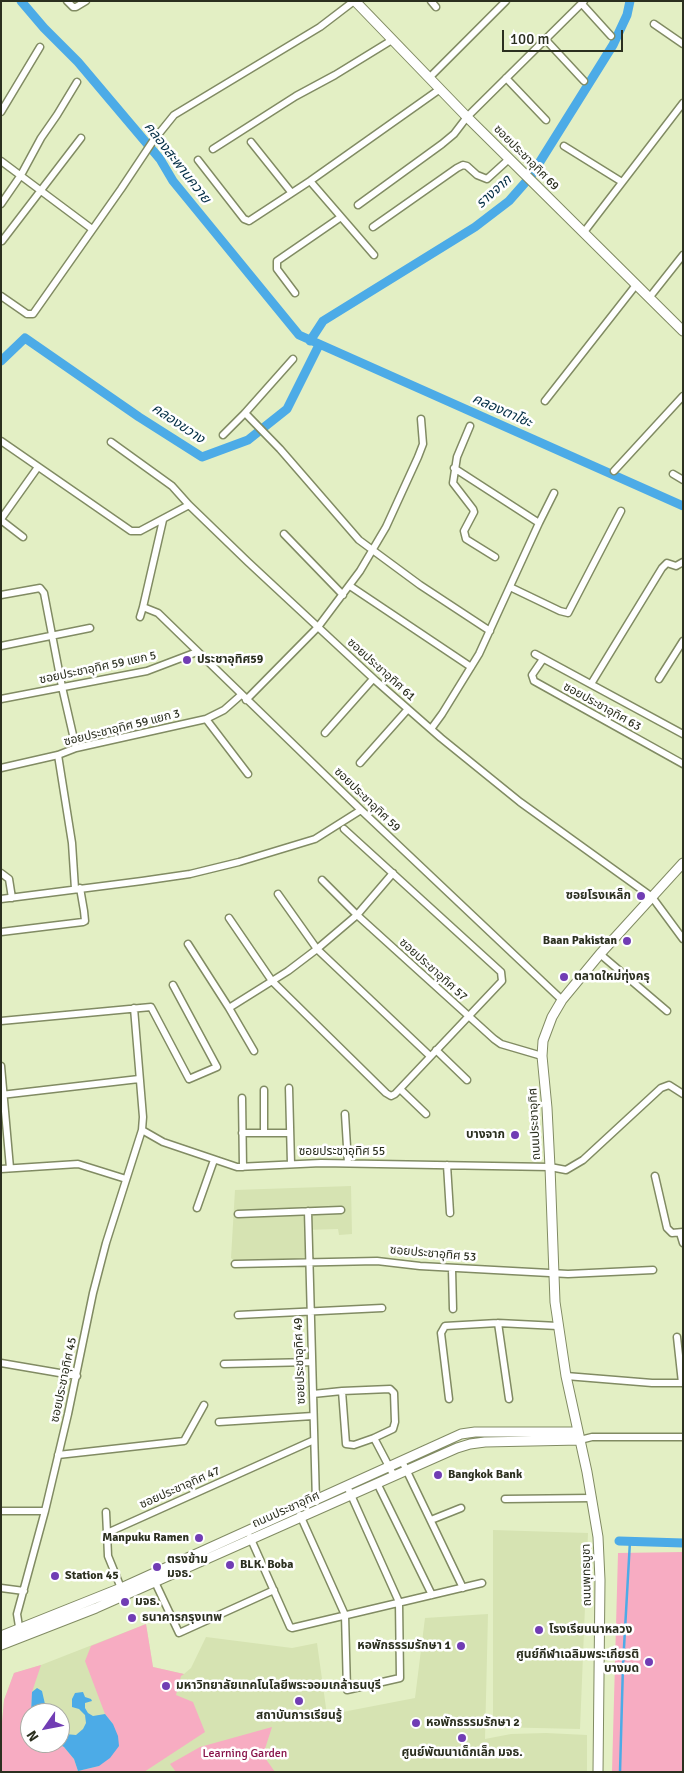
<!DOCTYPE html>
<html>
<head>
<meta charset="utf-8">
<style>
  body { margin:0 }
  #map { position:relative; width:684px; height:1773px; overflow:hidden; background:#e3efc4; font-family:Signika,sans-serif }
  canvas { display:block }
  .frame { position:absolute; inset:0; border:2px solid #2b2f1f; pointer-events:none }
  .north { position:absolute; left:20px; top:1703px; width:50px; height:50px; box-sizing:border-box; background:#fff; border:1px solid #aaaca5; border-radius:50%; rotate:237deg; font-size:14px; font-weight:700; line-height:20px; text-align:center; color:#2b2f1f }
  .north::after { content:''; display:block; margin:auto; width:18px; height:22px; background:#713db4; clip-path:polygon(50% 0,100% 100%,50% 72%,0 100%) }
  .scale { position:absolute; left:502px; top:30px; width:121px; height:22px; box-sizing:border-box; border:2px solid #2b2f1f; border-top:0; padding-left:6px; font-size:15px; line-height:18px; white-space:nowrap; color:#2b2f1f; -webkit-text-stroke:4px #fff; paint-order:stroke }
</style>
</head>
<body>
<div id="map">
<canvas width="684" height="1773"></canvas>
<div class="frame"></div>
<div class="north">N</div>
<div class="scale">100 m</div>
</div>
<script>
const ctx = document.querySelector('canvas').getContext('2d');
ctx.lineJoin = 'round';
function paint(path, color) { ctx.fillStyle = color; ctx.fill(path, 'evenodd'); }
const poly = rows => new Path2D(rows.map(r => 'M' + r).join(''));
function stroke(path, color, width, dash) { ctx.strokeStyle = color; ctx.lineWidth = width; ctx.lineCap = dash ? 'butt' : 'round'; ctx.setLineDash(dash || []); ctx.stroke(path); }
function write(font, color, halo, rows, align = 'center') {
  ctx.font = font + ' Signika,"Noto Sans Thai",sans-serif'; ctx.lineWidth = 5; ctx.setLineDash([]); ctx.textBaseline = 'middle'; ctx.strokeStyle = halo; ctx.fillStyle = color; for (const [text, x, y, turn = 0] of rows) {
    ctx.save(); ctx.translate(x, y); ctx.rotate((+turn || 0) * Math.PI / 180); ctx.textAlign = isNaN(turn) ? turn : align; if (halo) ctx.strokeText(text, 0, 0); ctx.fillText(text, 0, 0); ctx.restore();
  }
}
paint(poly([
  [351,1186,352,1234,339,1235,338,1229,305,1230,305,1259,240,1261,234,1261,231,1258,235,1190],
  [493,1530,588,1533,580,1729,493,1727],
  [488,1614,485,1739,511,1734,546,1733,587,1735,587,1772,1,1772,1,1734,4,1700,14,1673,41,1665,146,1624,153,1667,184,1674,191,1668,206,1637,292,1648,317,1643,327,1715,415,1698,425,1618],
  [30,1713,60,1713,60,1743,30,1743]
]), '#d6e3b2');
paint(poly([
  [683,1552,683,1772,612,1772,618,1553],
  [146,1624,153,1667,184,1674,181,1676,176,1695,193,1702,205,1732,144,1772,1,1772,1,1734,4,1700,14,1673,41,1665,32,1692,30,1743,57,1743,64,1747,74,1759,78,1771,99,1766,113,1724,105,1714,85,1661,91,1646],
  [272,1727,263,1755,275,1772,176,1772,170,1764,200,1747]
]), '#f7acc2');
paint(poly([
  [37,1688,42,1691,47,1713,31,1713,32,1692],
  [83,1692,85,1697,91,1699,92,1701,85,1703,85,1708,88,1713,93,1716,105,1714,113,1724,118,1736,119,1746,110,1758,99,1766,78,1771,74,1759,64,1747,57,1743,60,1743,60,1730,65,1734,76,1735,83,1729,86,1723,85,1715,79,1709,72,1707,72,1699,75,1693]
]), '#4cabe7');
stroke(poly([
  [620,1772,623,1665,630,1541]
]), '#4cabe7', 2.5);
stroke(poly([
  [21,1,44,28,78,62,160,159,173,181,299,335,683,506],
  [310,341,323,321,475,227,509,201,531,176,613,45,627,15,630,1],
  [1,361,25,338,139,417,202,457,248,440,287,409,319,345],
  [619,1541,683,1543]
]), '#4cabe7', 9);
const street = poly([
  [67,1,73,7,76,7,86,1],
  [431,1,436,7],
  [582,4,611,36],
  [654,24,683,44],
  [545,39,584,81],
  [429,78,506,1],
  [506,78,546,120],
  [1,112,40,47],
  [251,142,291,192],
  [564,146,622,182],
  [213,149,296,96,335,75,392,40],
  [198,160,244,219,249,221,310,181,440,89],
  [1,161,92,229],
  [310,181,374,255],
  [1,204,21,175,41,138,57,115,77,82],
  [358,205,442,144,454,134,467,117,584,1],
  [373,227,457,168,463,165,467,166,477,175,487,179,509,159],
  [584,232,683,103],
  [2,241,81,138],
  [295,293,277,269,277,261,341,217],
  [1,296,27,314,33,314,121,189,153,141,174,115,320,27,354,1],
  [649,298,683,255],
  [545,401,636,285],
  [245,413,280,449,359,540,420,585,490,631],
  [470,426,457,457,453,483,473,509,474,512,464,531,466,539,495,557],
  [223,435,245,413,293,359],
  [1,441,131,531,140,531,189,505],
  [111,442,172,486,189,505,248,562,376,681,441,738,520,802,652,897,683,939],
  [454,468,539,523],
  [614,471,683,396],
  [673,474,683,480],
  [1,519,38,467],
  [1,520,23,537],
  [163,520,143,607,158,613,361,810,562,1000],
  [284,534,343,595],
  [350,586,471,667],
  [510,587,560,611,568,613,621,511],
  [1,595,40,588,44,593,62,687,76,748],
  [140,617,143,607],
  [1,646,90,628],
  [535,654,683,734],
  [543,659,532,675,534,681,683,764],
  [659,679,683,641],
  [591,684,662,568,667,563,676,566,683,562],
  [1,699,147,671,197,652],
  [246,700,318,627,360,571,386,527,418,457,423,444,421,419],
  [206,719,248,774],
  [431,729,442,714,479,654,539,523,554,493],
  [325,733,373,679],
  [58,755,72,843,75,889],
  [360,763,408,709],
  [1,768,58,755,76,748,206,719,224,710,241,695],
  [1,873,9,879,12,898],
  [322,880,357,915,494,1039,501,1044,542,1056],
  [278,894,317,949,430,1056],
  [1,899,142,881,190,874,239,862,315,839,361,810],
  [229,918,272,981,386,1093,391,1096,395,1094,502,981,501,972,344,829],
  [1,932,83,922,85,921,84,911,80,888],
  [188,944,229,1008,254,1051],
  [600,954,667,1011],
  [229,1008,288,971,317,949,357,915,393,873],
  [1,1021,151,1007,189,1079,217,1067,173,985],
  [436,1050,467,1080],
  [1,1066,10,1168],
  [289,1088,291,1164],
  [400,1089,426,1114],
  [1,1095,139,1079],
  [242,1098,243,1167],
  [345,1114,348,1163],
  [142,1130,163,1142,237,1167,321,1163,550,1167,566,1170,583,1160,661,1088,669,1085,683,1094],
  [264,1132,264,1090],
  [242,1133,290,1133],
  [447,1165,450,1213],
  [1,1169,78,1164,126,1179],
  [655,1176,667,1228,672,1233,683,1232],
  [197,1208,214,1160],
  [308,1211,316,1502],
  [238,1214,341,1210],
  [680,1233,683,1243],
  [235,1264,377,1261,420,1266,568,1274,653,1270],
  [452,1269,453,1309],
  [238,1315,382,1308],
  [498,1323,509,1399],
  [677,1337,682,1383],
  [1,1363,77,1376],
  [224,1364,312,1362],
  [566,1376,652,1383,683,1383],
  [313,1394,342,1391,390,1389,394,1393,395,1422,393,1429,374,1438,354,1445,346,1444,342,1391],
  [449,1399,441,1333,445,1326,498,1323,558,1326],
  [219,1422,313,1416],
  [374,1438,394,1476],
  [580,1440,592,1437,683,1437],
  [58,1455,184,1441,204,1405],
  [402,1461,463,1588],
  [377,1483,432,1595],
  [505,1499,592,1498],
  [1,1511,45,1511],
  [106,1512,107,1533],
  [300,1515,345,1615,347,1690,400,1678,399,1602,347,1486],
  [431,1520,461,1508],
  [250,1537,290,1627,292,1628,482,1583],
  [155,1582,179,1633,274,1590],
  [1,1588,24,1591],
  [121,1588,108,1556,107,1533,314,1440],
  [20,1633,17,1614,45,1511,68,1414,93,1293,106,1243,142,1130,143,1117,134,1008]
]);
const secondary = poly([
  [355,1,467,117,683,331],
  [1,1636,121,1588,461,1434,475,1432,578,1432],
  [1,1645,96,1608,457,1448,470,1444,485,1442,580,1440],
  [598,1772,600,1580,598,1537,587,1472,566,1376,555,1302,550,1167,547,1108,542,1056,543,1041,552,1017,562,1000,600,954,683,863]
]);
stroke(street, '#818b63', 9);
stroke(secondary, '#818b63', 11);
stroke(street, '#fff', 6);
stroke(secondary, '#fff', 9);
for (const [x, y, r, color] of [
  [187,660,5,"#713db4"],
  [641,896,5,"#713db4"],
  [627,941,5,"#713db4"],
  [564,977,5,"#713db4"],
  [515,1135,5,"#713db4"],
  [438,1475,5,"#713db4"],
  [199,1538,5,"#713db4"],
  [230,1565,5,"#713db4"],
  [157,1567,5,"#713db4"],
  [55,1576,5,"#713db4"],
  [125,1602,5,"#713db4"],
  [132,1618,5,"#713db4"],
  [539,1630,5,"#713db4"],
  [461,1646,5,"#713db4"],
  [649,1662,5,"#713db4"],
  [166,1686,5,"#713db4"],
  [299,1701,5,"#713db4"],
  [416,1723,5,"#713db4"],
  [462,1738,5,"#713db4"]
]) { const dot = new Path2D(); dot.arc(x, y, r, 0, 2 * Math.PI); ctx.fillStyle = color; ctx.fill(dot); stroke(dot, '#fff', 2); }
write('12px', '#2b2f1f', '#fff', [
  ["ซอยประชาอุทิศ 69",526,158,45],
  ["ซอยประชาอุทิศ 59 แยก 5",98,668,-12],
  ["ซอยประชาอุทิศ 61",381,670,42],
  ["ซอยประชาอุทิศ 63",602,707,29],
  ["ซอยประชาอุทิศ 59 แยก 3",122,728,-14],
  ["ซอยประชาอุทิศ 59",367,800,44],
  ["ซอยประชาอุทิศ 57",433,970,42],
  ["ถนนประชาอุทิศ",535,1124,-93],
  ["ซอยประชาอุทิศ 55",342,1152],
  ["ซอยประชาอุทิศ 53",433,1254,5],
  ["ซอยประชาอุทิศ 49",300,1361,-92],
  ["ซอยประชาอุทิศ 45",64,1380,-78],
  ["ซอยประชาอุทิศ 47",180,1488,-24],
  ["ถนนประชาอุทิศ",286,1510,-24],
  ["ถนนพุทธบูชา",587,1575,-91]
]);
write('bold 12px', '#2b2f1f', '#fff', [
  ["ประชาอุทิศ59",197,660],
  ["ซอยโรงเหล็ก",631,896,"right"],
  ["Baan Pakistan",617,941,"right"],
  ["ตลาดใหม่ทุ่งครุ",574,977],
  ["บางจาก",505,1135,"right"],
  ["Bangkok Bank",448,1475],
  ["Manpuku Ramen",189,1538,"right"],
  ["ตรงข้าม",167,1560],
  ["มจธ.",167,1574],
  ["BLK. Boba",240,1565],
  ["Station 45",65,1576],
  ["มจธ.",135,1602],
  ["ธนาคารกรุงเทพ",142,1618],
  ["โรงเรียนนาหลวง",549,1630],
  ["หอพักธรรมรักษา 1",451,1646,"right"],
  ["ศูนย์กีฬาเฉลิมพระเกียรติ",639,1655,"right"],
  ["บางมด",639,1669,"right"],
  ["มหาวิทยาลัยเทคโนโลยีพระจอมเกล้าธนบุรี",176,1686],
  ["สถาบันการเรียนรู้",299,1716,"center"],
  ["หอพักธรรมรักษา 2",426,1723],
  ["ศูนย์พัฒนาเด็กเล็ก มจธ.",462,1753,"center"]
], 'left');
write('12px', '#871248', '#fff', [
  ["Learning Garden",245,1754]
]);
write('italic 14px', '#032e45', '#fff', [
  ["คลองสะพานควาย",177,163,52],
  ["รางจาก",494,192,-42],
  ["คลองตาโซะ",502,411,24],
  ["คลองขวาง",178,424,34]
]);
</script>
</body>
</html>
